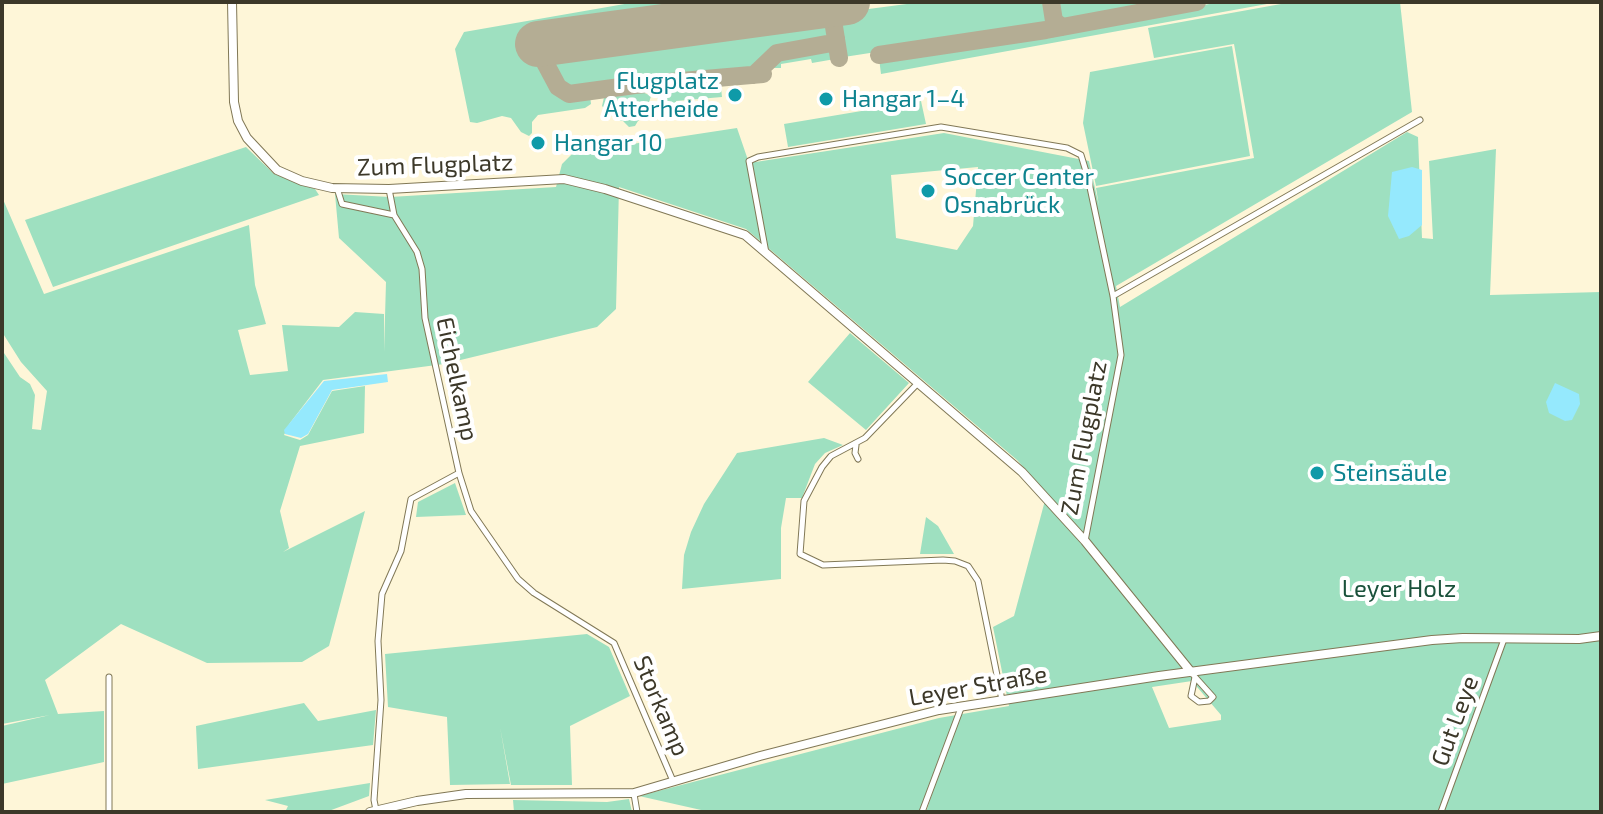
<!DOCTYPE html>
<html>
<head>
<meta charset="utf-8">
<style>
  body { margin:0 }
  #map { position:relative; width:1603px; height:814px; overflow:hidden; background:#fef6d8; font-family:"Exo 2",sans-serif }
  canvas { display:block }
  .frame { position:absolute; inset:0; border:4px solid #3c3829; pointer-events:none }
</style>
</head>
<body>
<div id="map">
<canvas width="1603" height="814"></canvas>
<div class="frame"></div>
</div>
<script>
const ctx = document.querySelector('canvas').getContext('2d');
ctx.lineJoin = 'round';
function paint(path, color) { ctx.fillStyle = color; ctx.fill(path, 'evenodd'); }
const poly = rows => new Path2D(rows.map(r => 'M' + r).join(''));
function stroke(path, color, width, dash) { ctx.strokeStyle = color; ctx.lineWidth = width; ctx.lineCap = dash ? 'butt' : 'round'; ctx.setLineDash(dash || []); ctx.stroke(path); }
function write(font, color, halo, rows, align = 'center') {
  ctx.font = font + ' "Exo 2",sans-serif'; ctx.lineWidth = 8; ctx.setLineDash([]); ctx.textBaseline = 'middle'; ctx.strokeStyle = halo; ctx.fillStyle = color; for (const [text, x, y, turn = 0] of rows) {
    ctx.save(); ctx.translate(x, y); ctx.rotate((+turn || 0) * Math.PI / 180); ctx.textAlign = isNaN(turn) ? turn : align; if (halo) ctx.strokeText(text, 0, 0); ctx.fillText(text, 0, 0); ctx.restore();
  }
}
paint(poly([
  [636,2,773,2,523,36,525,58,542,64,556,90,569,98,590,96,591,104,585,108,538,115,532,122,532,133,529,136,521,132,511,118,502,116,477,123,470,122,455,49,464,32],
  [922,2,1047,2,1049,13,1044,24,1038,27,844,57,838,13],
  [1055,2,1179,2,1063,23,1060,17,1057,17],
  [1220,2,1278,2,881,74,879,58,1055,33],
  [1292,2,1400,2,1412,112,1116,286,1120,307,1407,132,1418,137,1422,238,1433,239,1429,161,1496,149,1490,295,1601,292,1601,812,926,812,933,791,921,812,710,812,639,796,939,718,1009,706,993,627,1014,616,1047,493,1017,460,746,229,619,187,616,309,597,327,444,364,323,380,290,423,284,435,300,440,308,435,332,391,365,386,364,433,300,446,280,511,289,548,283,552,365,511,329,646,302,662,207,663,121,624,45,680,58,714,104,711,104,762,2,784,2,726,50,715,2,724,2,350,20,377,30,384,35,395,32,429,41,430,47,391,21,362,2,332,2,197,44,294,249,225,255,285,266,324,238,330,250,375,288,371,282,325,339,327,355,312,384,314,384,352,386,282,339,238,335,194,390,197,556,187,562,164,573,153,737,128,749,163,944,133,1089,161,1099,206,1096,188,1254,158,1234,44,1154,58,1148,28],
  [978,167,973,226,957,250,896,238,891,175],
  [1192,681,1221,715,1221,720,1169,728,1152,687],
  [827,15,831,35,827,39,775,51,753,71,660,80,658,77,629,79,629,82,570,90,561,84,546,57,549,53],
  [1232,46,1250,156,1096,186,1083,123,1090,72],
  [823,47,833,49,835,59,812,63,811,59,781,64,781,68,767,68,778,56],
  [717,83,721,88,722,97,676,101,676,109,664,110,656,95,668,87],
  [636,89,651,96,645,116,638,121,635,126,629,127,623,121,616,120,602,106,605,93],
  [921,101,926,124,788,147,784,124],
  [246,147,274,174,315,189,319,195,53,287,25,220],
  [850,333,909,383,866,430,808,382],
  [824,438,843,445,825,453,815,464,802,498,786,498,781,528,781,579,682,589,684,555,691,532,704,504,737,453],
  [455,483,466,515,416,517,418,502],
  [926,517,938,526,954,554,920,554],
  [587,634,609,647,630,696,570,726,572,785,511,785,500,727,510,784,450,785,447,717,388,707,385,654],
  [304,703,318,721,376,710,373,745,198,769,196,726],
  [370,783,369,796,326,812,285,812,288,806,265,800],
  [629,799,632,812,514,812,513,800,607,802]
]), '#9ee0c0');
paint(poly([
  [1412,167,1422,170,1422,225,1409,236,1399,239,1388,216,1392,172],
  [387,374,388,382,332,390,308,434,301,438,285,434,284,430,324,381],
  [1555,383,1579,394,1580,404,1572,420,1565,421,1549,413,1546,402]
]), '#95e9fd');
stroke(poly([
  [1051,2,1054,21,1062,27],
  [817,6,827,8,832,14,839,58],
  [538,44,542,57,558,87,569,94,635,85,763,74],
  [879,55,1046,30,1197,2],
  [754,75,777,53,832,43,836,38]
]), '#b4ad94', 18);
stroke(poly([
  [538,44,847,2]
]), '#b4ad94', 46);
const street = poly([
  [337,188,342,204,394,215],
  [389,189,394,215,417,252,422,269,425,318,459,473,471,511,518,579,534,593,614,643,673,781],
  [766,253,749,161,758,157,941,127,1067,148,1081,155,1088,178,1113,296,1121,355,1085,541],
  [1113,296,1420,120],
  [918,383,865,438,831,456,822,467,804,501,800,554,823,565,943,560,955,561,968,566,978,581,1002,700],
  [856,445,855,453,858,459],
  [1191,672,1195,677,1213,697,1209,701,1199,702,1191,696,1195,677],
  [109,677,109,812],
  [634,794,637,812],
  [376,810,374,800,381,700,378,641,382,594,401,551,411,499,459,473],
  [922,812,961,708],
  [1441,812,1503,642]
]);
const secondary = poly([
  [232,2,234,102,238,121,247,138,277,170,302,181,332,188,389,189,564,179,605,189,745,235,1022,472,1085,541,1191,672],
  [370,812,417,801,466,794,634,793,760,756,939,710,1159,676,1432,640,1463,638,1579,639,1601,636]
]);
stroke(street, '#817856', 7);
stroke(secondary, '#817856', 10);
stroke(street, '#fff', 5);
stroke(secondary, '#fff', 8);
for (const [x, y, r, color] of [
  [735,95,8,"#0f9aa8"],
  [826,99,8,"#0f9aa8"],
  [538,143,8,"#0f9aa8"],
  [928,191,8,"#0f9aa8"],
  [1317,473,8,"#0f9aa8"]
]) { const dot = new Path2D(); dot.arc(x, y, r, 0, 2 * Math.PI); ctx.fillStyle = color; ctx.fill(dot); stroke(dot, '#fff', 3); }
write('24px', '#0d838f', '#fff', [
  ["Flugplatz",719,81,"right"],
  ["Atterheide",719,109,"right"],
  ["Hangar 1–4",842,99],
  ["Hangar 10",554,143],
  ["Soccer Center",944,177],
  ["Osnabrück",944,205],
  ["Steinsäule",1333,473]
], 'left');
write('24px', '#3c3829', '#fff', [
  ["Zum Flugplatz",435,165,-2],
  ["Eichelkamp",457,379,78],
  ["Zum Flugplatz",1084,438,-79],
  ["Leyer Straße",978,686,-10],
  ["Storkamp",661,706,67],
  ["Gut Leye",1455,721,-70]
]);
write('24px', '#1a513b', '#fff', [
  ["Leyer Holz",1399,589]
]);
</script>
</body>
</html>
